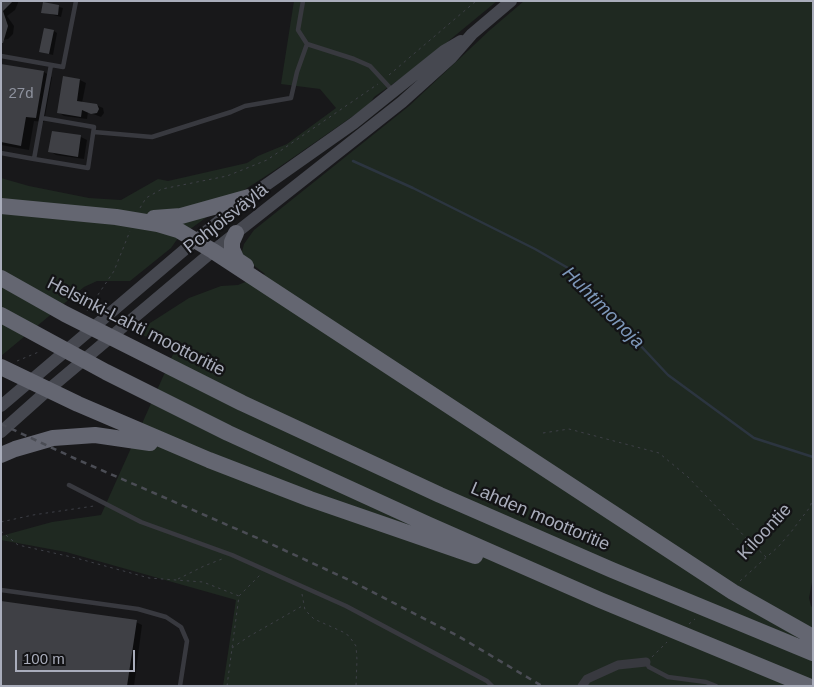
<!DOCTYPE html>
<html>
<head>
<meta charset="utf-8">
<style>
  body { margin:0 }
  #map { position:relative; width:814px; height:687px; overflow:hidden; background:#18181a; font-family:Arial,sans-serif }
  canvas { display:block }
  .frame { position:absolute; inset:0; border:2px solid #a9adbb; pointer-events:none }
  .scale { position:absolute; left:15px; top:650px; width:120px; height:22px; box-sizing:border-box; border:2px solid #a9adbb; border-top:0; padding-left:6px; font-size:15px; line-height:18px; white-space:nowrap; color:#a9adbb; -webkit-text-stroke:4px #131315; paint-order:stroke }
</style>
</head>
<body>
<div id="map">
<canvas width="814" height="687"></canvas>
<div class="frame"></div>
<div class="scale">100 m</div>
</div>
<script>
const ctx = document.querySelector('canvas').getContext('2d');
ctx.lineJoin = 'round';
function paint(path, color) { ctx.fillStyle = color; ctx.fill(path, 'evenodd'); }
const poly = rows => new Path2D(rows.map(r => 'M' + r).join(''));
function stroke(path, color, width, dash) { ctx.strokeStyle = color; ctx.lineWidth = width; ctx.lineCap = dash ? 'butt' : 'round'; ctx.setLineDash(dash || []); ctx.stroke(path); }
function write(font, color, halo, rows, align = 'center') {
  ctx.font = font + ' Arial,sans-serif'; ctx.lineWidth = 4.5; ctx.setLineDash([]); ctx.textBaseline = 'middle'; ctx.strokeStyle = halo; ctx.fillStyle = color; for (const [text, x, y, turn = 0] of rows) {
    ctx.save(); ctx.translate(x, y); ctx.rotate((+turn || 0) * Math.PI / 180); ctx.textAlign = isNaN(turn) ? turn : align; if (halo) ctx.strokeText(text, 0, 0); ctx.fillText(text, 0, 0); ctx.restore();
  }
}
paint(poly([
  [294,1,497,1,417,67,374,97,369,105,275,170,241,192,178,238,171,248,130,281,97,281,84,287,1,356,1,178,29,186,89,198,121,200,158,179,168,181,247,163,258,156,287,144,336,108,320,89,281,84],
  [524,1,813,1,813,577,809,598,811,606,813,608,813,686,223,686,236,600,66,552,1,540,1,536,52,522,101,515,175,350,136,332,189,298,221,286,238,285,265,274,244,258,242,252,244,244,254,230,409,106,490,30]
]), '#1f2921');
paint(poly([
  [1,1,18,1,18,3,15,10,7,16,14,26,13,34,8,39,1,40],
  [44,3,63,8,61,17,42,12],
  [54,31,57,33,53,55,45,53,41,51],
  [1,65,44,72,52,77,44,122,34,121,29,150,1,145],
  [64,77,80,80,86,83,82,103,96,105,103,108,104,113,101,117,88,112,87,119,64,116,58,112],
  [81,137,87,140,84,159,56,155,50,151],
  [136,622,142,625,134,686,1,686]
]), '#0007');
stroke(poly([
  [353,161,413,188,535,249,568,268,668,375,754,438,813,457]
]), '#2c3540', 2.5);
paint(poly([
  [1,1,13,1,3,11,8,26,3,43,1,43],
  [43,2,59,5,58,15,41,13],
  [44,28,54,30,49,54,39,52],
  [1,64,44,71,36,118,26,117,21,146,1,142],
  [63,76,80,79,77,101,97,104,99,109,97,113,91,114,82,110,81,117,57,113],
  [52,131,81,135,78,157,48,152],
  [1,601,137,620,127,686,1,686]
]), '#3f4045');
stroke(poly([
  [389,75,476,1],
  [140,208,146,198,162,189,227,176,267,160,378,84],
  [87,311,114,271,130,231],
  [17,361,41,351],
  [543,433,569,429,659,453,688,477,747,539,766,557],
  [1,522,33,515,94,506],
  [1,531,18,545,76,558,149,578,203,582,239,596],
  [178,579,204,566,222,559],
  [740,581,779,546,791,532,810,507,813,498],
  [302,594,305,610,314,619,343,632,349,636,356,646,357,660,356,686],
  [689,624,695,619],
  [232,648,248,637,304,605],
  [652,657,667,642],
  [227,686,239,596,261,574]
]), '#3e4047', 1, [2.5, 4]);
stroke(poly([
  [303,1,298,30,307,44,354,59,370,66,393,91],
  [1,56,63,67,76,1],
  [94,132,152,137,231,112,245,106,291,98,297,72,307,44],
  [1,153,34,159,51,65],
  [34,159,88,168,94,127,42,118],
  [69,485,141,522,232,555,346,606,487,681,492,686],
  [1,590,138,609,166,617,181,627,187,641,180,686],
  [646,662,649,667,668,677,706,682,716,686]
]), '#38393f', 4.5);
stroke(poly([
  [582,686,587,679,618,665,646,662]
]), '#38393f', 9);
stroke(poly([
  [1,406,203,234,249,197,354,123,444,51,461,41],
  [1,432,48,390,213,251,402,102,451,58,472,34,511,1]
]), '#464850', 12);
stroke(poly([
  [1,206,116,217,158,224,178,230,213,251,733,592,813,637],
  [154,218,181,216,249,197],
  [236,233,232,242,232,249,237,260,246,266],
  [1,278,65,314,242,403,440,495,612,570,813,653],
  [1,315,106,372,228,433,427,524,600,600,808,686],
  [1,367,78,404,209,460,310,499,475,556],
  [1,455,15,449,53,438,95,435,150,443]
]), '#646671', 16);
stroke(poly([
  [1,424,76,459,271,544,351,581,458,636,542,686]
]), '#4b4d55', 2.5, [6, 5]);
write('15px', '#8e929e', null, [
  ["27d",21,94]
]);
write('18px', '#a9adbb', '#131315', [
  ["Pohjoisväylä",226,219,-38],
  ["Helsinki-Lahti moottoritie",136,327,27],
  ["Lahden moottoritie",540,517,23],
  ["Kiloontie",765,532,-47]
]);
write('italic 19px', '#7d97b9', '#131315', [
  ["Huhtimonoja",603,308,45]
]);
</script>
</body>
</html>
